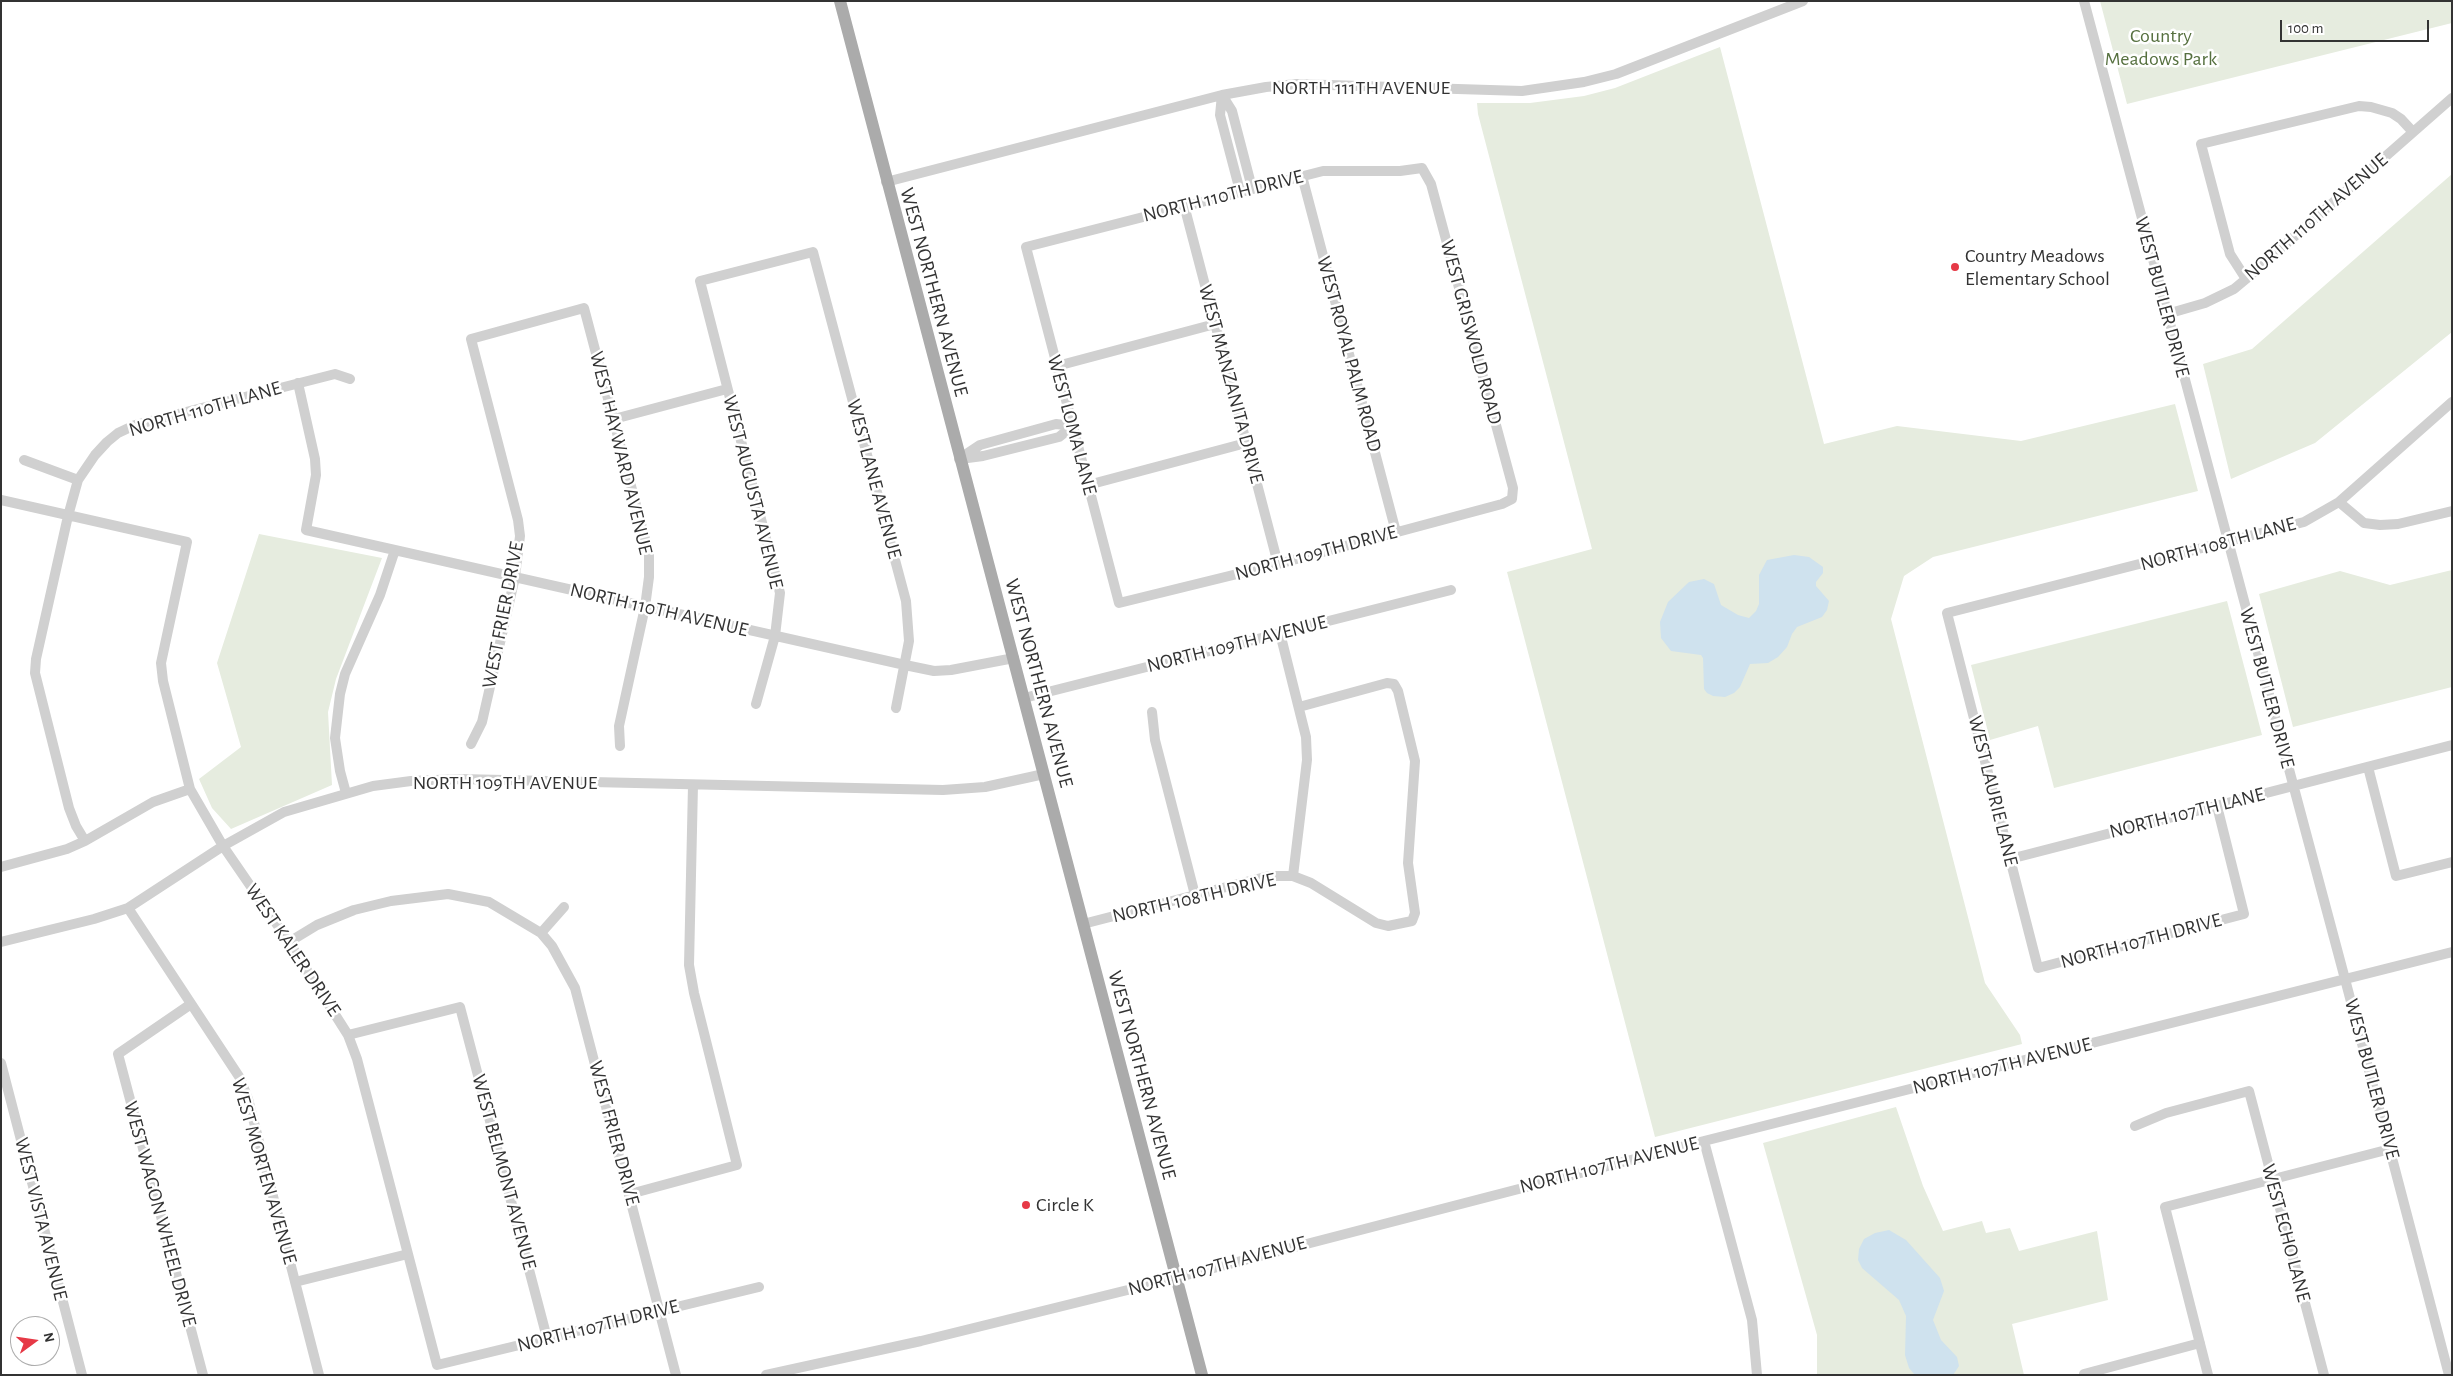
<!DOCTYPE html>
<html>
<head>
<meta charset="utf-8">
<style>
  body { margin:0 }
  #map { position:relative; width:2453px; height:1376px; overflow:hidden; background:#fff; font-family:"Alegreya Sans",sans-serif }
  canvas { display:block }
  .frame { position:absolute; inset:0; border:2px solid #333; pointer-events:none }
  .north { position:absolute; left:10px; top:1316px; width:50px; height:50px; box-sizing:border-box; background:#fff; border:1px solid #adadad; border-radius:50%; rotate:76deg; font-size:14px; font-weight:700; line-height:20px; text-align:center; color:#333 }
  .north::after { content:''; display:block; margin:auto; width:18px; height:22px; background:#e63946; clip-path:polygon(50% 0,100% 100%,50% 72%,0 100%) }
  .scale { position:absolute; left:2280px; top:20px; width:149px; height:22px; box-sizing:border-box; border:2px solid #333; border-top:0; padding-left:6px; font-size:15px; line-height:18px; white-space:nowrap; color:#333; -webkit-text-stroke:4px #fff; paint-order:stroke }
</style>
</head>
<body>
<div id="map">
<canvas width="2453" height="1376"></canvas>
<div class="frame"></div>
<div class="north">N</div>
<div class="scale">100 m</div>
</div>
<script>
const ctx = document.querySelector('canvas').getContext('2d');
ctx.lineJoin = 'round';
function paint(path, color) { ctx.fillStyle = color; ctx.fill(path, 'evenodd'); }
const poly = rows => new Path2D(rows.map(r => 'M' + r).join(''));
function stroke(path, color, width, dash) { ctx.strokeStyle = color; ctx.lineWidth = width; ctx.lineCap = dash ? 'butt' : 'round'; ctx.setLineDash(dash || []); ctx.stroke(path); }
function write(font, color, halo, rows, align = 'center') {
  ctx.font = font + ' "Alegreya Sans",sans-serif'; ctx.lineWidth = 5; ctx.setLineDash([]); ctx.textBaseline = 'middle'; ctx.strokeStyle = halo; ctx.fillStyle = color; for (const [text, x, y, turn = 0] of rows) {
    ctx.save(); ctx.translate(x, y); ctx.rotate((+turn || 0) * Math.PI / 180); ctx.textAlign = isNaN(turn) ? turn : align; if (halo) ctx.strokeText(text, 0, 0); ctx.fillText(text, 0, 0); ctx.restore();
  }
}
paint(poly([
  [2100,1,2452,1,2452,23,2127,104],
  [1720,47,1824,444,1897,426,2021,441,2175,404,2198,491,1933,557,1904,576,1891,619,1985,983,2020,1035,2022,1044,1655,1137,1507,572,1592,549,1478,114,1477,103,1530,103,1584,96,1615,88],
  [2452,174,2452,332,2315,443,2231,479,2203,364,2252,349],
  [259,534,382,558,336,679,328,712,332,785,231,829,212,808,199,779,241,747,217,663],
  [2452,570,2452,687,2293,727,2259,594,2340,571,2390,585],
  [2227,601,2262,735,2054,788,2038,726,1990,740,1971,665],
  [1896,1107,1923,1186,1943,1231,1982,1221,1986,1233,2010,1228,2019,1251,2097,1231,2108,1300,2012,1324,2024,1375,1817,1375,1817,1335,1763,1143]
]), '#e6ecdf');
paint(poly([
  [1794,555,1809,557,1823,567,1823,573,1816,582,1816,586,1829,601,1827,610,1822,617,1797,627,1792,634,1787,647,1778,657,1768,663,1750,664,1740,687,1734,693,1725,697,1713,696,1707,693,1704,689,1703,658,1701,655,1671,651,1661,638,1660,622,1668,602,1689,582,1704,579,1714,584,1721,605,1738,615,1749,618,1756,611,1759,604,1759,575,1767,560],
  [1889,1230,1906,1240,1940,1278,1944,1291,1933,1320,1941,1340,1957,1357,1959,1366,1953,1375,1915,1375,1909,1368,1905,1355,1906,1316,1899,1300,1862,1268,1858,1260,1859,1249,1864,1239,1875,1233]
]), '#cfe2ee');
stroke(poly([
  [2084,1,2345,979,2449,1375],
  [1222,95,1232,111,1252,188],
  [1222,95,1220,115,1240,191],
  [1422,168,1431,184,1513,488,1512,499,1502,504,1278,564,1119,603,1026,247,1323,171,1400,171,1422,168],
  [1302,176,1396,532],
  [886,182,1222,95,1266,87,1297,84,1522,91,1584,82,1616,74,1803,1],
  [1184,205,1278,564],
  [2246,279,2230,254,2201,144,2359,106,2371,107,2392,113,2401,119,2413,132],
  [2167,314,2205,303,2234,289,2246,279,2452,98],
  [1057,366,1215,324],
  [298,383,315,459,316,475,306,530,905,665,934,671,951,670,1014,658],
  [614,419,727,389],
  [959,459,980,445,1056,424,1073,426],
  [960,459,983,456,1059,437,1073,426],
  [24,460,78,480],
  [1088,485,1246,443],
  [1,500,187,542,161,663,163,681,190,789,223,846,289,942,348,1035,357,1059,437,1365,759,1287],
  [2339,502,2364,523,2380,525,2398,524,2452,511],
  [1280,633,1306,737,1307,760,1293,876],
  [1024,698,1451,590],
  [756,704,775,636,780,593,700,281,813,252,906,601,909,641,896,708],
  [1152,712,1155,740,1195,895],
  [471,744,482,722,515,577,520,536,518,520,471,339,584,308,649,554,649,577,645,607,619,726,620,746],
  [2368,767,2396,876,2452,862],
  [346,793,340,771,335,738,340,694,345,674,380,595,395,550],
  [2217,806,2244,914,2038,968,1947,613,2304,522,2339,502,2452,402],
  [85,841,76,826,69,808,35,673,36,659,68,516,78,480,95,455,107,442,118,433,135,425,335,374,350,379],
  [2010,859,2452,745],
  [1,867,67,849,85,841,153,802,190,789],
  [128,908,240,1078,248,1099,319,1375],
  [1083,924,1269,876,1293,876,1311,883,1376,923,1388,926,1412,921,1415,913,1408,863,1415,761,1398,691,1394,684,1387,683,1299,707],
  [541,933,564,907],
  [1,942,94,919,128,908,223,846,284,812,373,786,411,781,460,779,943,790,985,787,1044,774],
  [289,942,317,925,354,910,391,901,448,894,489,902,541,933,552,946,575,988,676,1375],
  [191,1004,118,1054,203,1375],
  [348,1035,460,1007,547,1338],
  [1,1063,82,1375],
  [2135,1126,2166,1113,2249,1091,2324,1375],
  [1704,1141,1752,1320,1757,1375],
  [630,1194,737,1165,694,993,689,965,693,785],
  [295,1282,408,1254],
  [2084,1374,2200,1343],
  [766,1375,921,1341,1156,1283,1704,1141,2452,952],
  [2208,1375,2165,1207,2390,1149]
]), '#d0d0d0', 10);
stroke(poly([
  [840,1,1202,1375]
]), '#ababab', 12);
for (const [x, y, r, color] of [
  [1955,267,5,"#e63946"],
  [1026,1205,5,"#e63946"]
]) { const dot = new Path2D(); dot.arc(x, y, r, 0, 2 * Math.PI); ctx.fillStyle = color; ctx.fill(dot); stroke(dot, '#fff', 2); }
write('20px', '#56703f', '#fff', [
  ["Country",2161,36],
  ["Meadows Park",2161,59]
]);
write('20px', '#333', '#fff', [
  ["NORTH 111TH AVENUE",1361,88],
  ["NORTH 110TH DRIVE",1223,196,-14],
  ["NORTH 110TH AVENUE",2316,217,-41],
  ["WEST NORTHERN AVENUE",934,292,75],
  ["WEST BUTLER DRIVE",2162,297,75],
  ["WEST GRISWOLD ROAD",1471,332,75],
  ["WEST ROYAL PALM ROAD",1349,354,75],
  ["WEST MANZANITA DRIVE",1231,384,75],
  ["NORTH 110TH LANE",205,409,-16],
  ["WEST LOMA LANE",1072,425,75],
  ["WEST HAYWARD AVENUE",621,453,76],
  ["WEST LANE AVENUE",874,479,75],
  ["WEST AUGUSTA AVENUE",753,492,76],
  ["NORTH 108TH LANE",2218,544,-15],
  ["NORTH 109TH DRIVE",1316,553,-15],
  ["NORTH 110TH AVENUE",659,610,13],
  ["WEST FRIER DRIVE",503,615,-79],
  ["NORTH 109TH AVENUE",1237,644,-14],
  ["WEST NORTHERN AVENUE",1039,683,75],
  ["WEST BUTLER DRIVE",2267,688,75],
  ["NORTH 109TH AVENUE",505,783],
  ["WEST LAURIE LANE",1993,791,76],
  ["NORTH 107TH LANE",2187,813,-14],
  ["NORTH 108TH DRIVE",1194,898,-13],
  ["NORTH 107TH DRIVE",2141,941,-15],
  ["WEST KALER DRIVE",293,950,56],
  ["NORTH 107TH AVENUE",2002,1066,-14],
  ["WEST NORTHERN AVENUE",1142,1075,75],
  ["WEST BUTLER DRIVE",2372,1079,75],
  ["WEST FRIER DRIVE",614,1133,75],
  ["NORTH 107TH AVENUE",1609,1165,-14],
  ["WEST MORTEN AVENUE",264,1171,74],
  ["WEST BELMONT AVENUE",504,1172,75],
  ["WEST WAGON WHEEL DRIVE",160,1214,75],
  ["WEST VISTA AVENUE",41,1219,76],
  ["WEST ECHO LANE",2286,1233,75],
  ["NORTH 107TH AVENUE",1217,1266,-15],
  ["NORTH 107TH DRIVE",598,1326,-14]
]);
write('20px', '#333', '#fff', [
  ["Country Meadows",1965,256],
  ["Elementary School",1965,279],
  ["Circle K",1036,1205]
], 'left');
</script>
</body>
</html>
